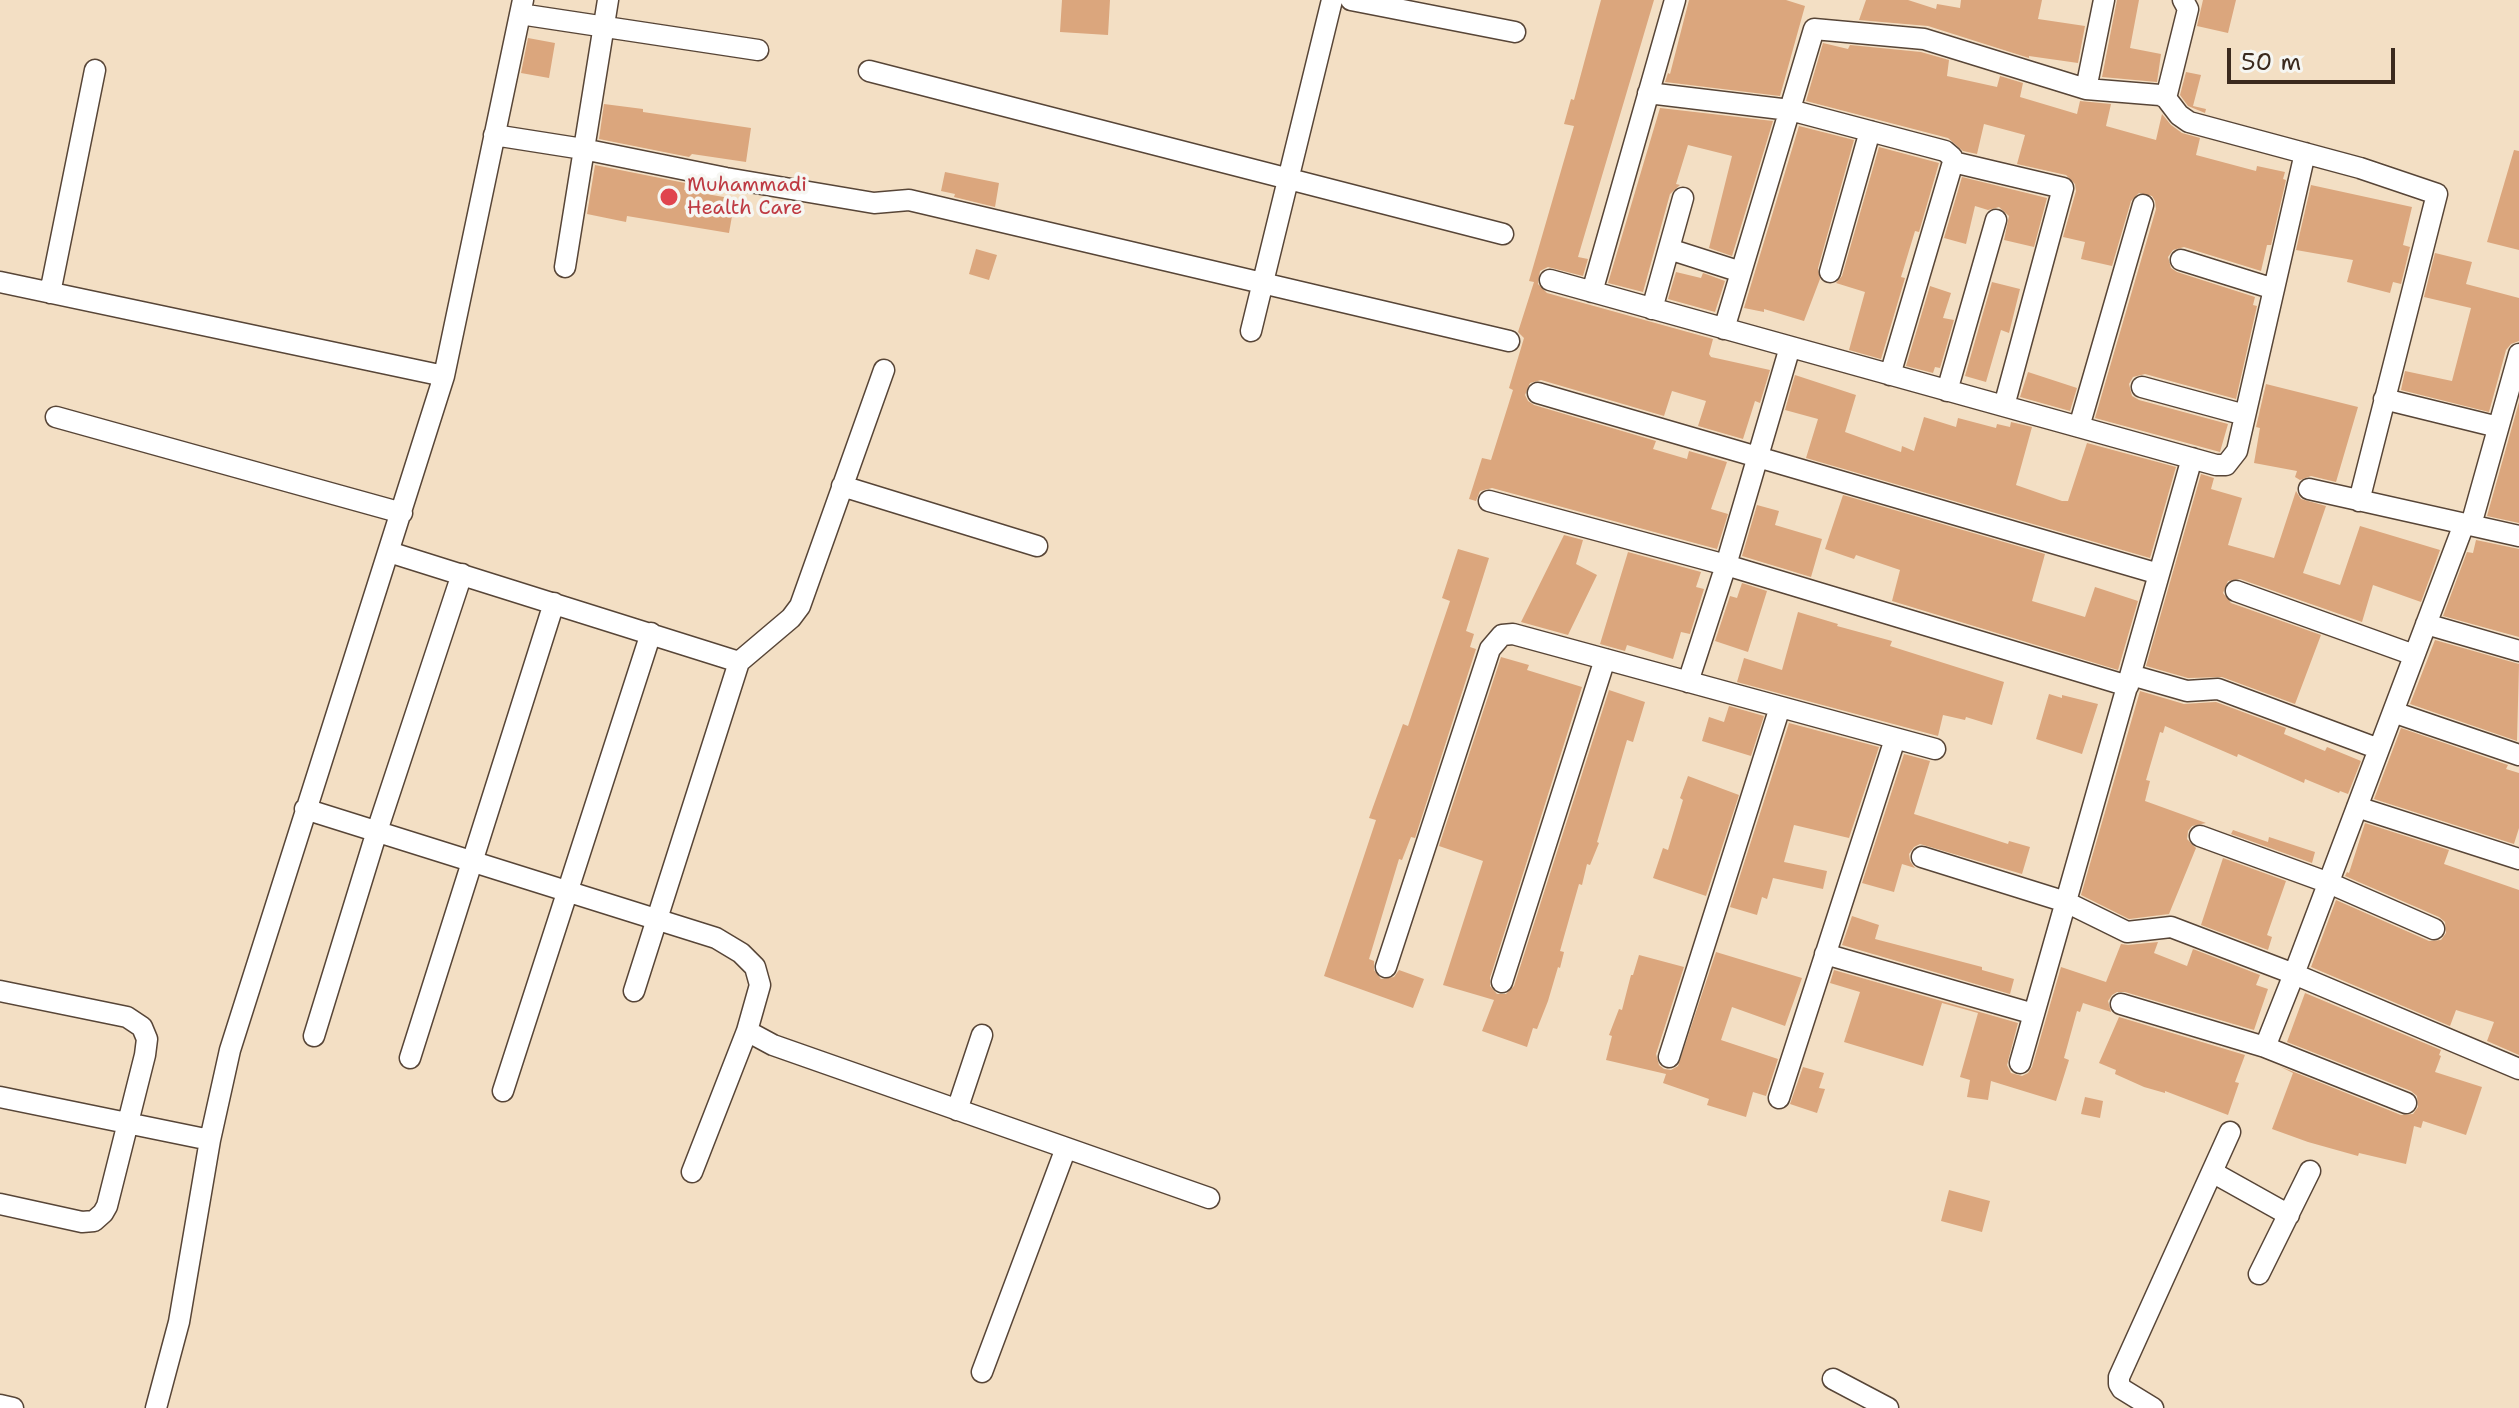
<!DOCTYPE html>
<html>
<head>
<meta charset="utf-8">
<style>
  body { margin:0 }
  #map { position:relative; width:2519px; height:1408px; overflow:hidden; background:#f3dfc4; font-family:"Shantell Sans",sans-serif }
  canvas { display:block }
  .scale { position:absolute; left:2227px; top:48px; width:168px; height:36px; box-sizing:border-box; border:4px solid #3b2a1e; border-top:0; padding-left:10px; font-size:24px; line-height:28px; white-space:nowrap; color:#3b2a1e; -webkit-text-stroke:6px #f6f6f2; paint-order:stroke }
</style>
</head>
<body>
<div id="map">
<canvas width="2519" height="1408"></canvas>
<div class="scale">50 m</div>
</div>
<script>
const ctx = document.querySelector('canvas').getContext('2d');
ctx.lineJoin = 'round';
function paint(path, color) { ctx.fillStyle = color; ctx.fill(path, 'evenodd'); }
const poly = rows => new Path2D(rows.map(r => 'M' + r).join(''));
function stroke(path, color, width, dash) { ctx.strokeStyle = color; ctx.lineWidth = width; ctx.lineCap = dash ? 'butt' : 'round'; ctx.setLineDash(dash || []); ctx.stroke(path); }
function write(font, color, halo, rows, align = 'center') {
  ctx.font = font + ' "Shantell Sans",sans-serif'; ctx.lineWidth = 7; ctx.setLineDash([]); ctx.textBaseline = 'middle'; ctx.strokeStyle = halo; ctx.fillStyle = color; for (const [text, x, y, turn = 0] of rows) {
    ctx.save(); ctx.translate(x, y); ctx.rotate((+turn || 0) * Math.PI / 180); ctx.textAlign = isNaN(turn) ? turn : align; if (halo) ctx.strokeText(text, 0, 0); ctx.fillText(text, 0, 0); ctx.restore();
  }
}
paint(poly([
  [1062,0,1110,0,1108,35,1060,32],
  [1601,0,1654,0,1578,257,1588,259,1583,276,1548,267,1540,271,1538,284,1547,293,1713,339,1709,354,1711,357,1770,370,1760,403,1755,401,1743,439,1698,426,1706,401,1672,391,1664,416,1541,380,1530,383,1525,395,1528,401,1534,405,1656,441,1653,449,1687,459,1689,451,1727,462,1711,509,1728,514,1717,549,1492,488,1480,491,1476,501,1469,499,1482,458,1491,460,1513,390,1509,388,1524,338,1518,332,1534,282,1529,281,1574,126,1564,124,1571,99,1574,100],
  [1689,0,1786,0,1805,6,1780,96,1665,82,1668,73,1670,74],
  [1866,0,1908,0,1936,9,1937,4,1960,8,1961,0,2042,0,2038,19,2085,26,2078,63,2029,56,2029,58,1928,26,1859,20],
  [2117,0,2139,0,2130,48,2161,54,2157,82,2102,77],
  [2203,0,2236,0,2228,33,2197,26],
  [528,38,555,43,549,78,521,73],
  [1823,43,1848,49,1850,45,1921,52,1949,60,1947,76,1997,87,2000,76,2023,83,2020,97,2077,114,2080,101,2111,104,2106,126,2156,140,2162,114,2171,125,2182,133,2200,138,2196,155,2256,171,2257,166,2285,172,2283,179,2286,180,2271,245,2267,245,2261,271,2184,247,2173,250,2168,257,2171,268,2177,272,2255,297,2253,305,2257,306,2236,399,2145,374,2133,377,2129,384,2132,396,2139,400,2228,424,2220,452,2095,418,2156,209,2155,201,2152,196,2139,193,2131,201,2112,266,2081,259,2085,242,2063,237,2076,191,2075,184,2066,175,2017,164,2025,135,1984,124,1977,154,1963,151,1948,138,1806,101],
  [2186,72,2201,75,2193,106,2206,109,2205,113,2188,106,2180,95],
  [604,104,643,109,643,112,751,128,746,162,692,154,689,157,599,139],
  [1660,108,1773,121,1732,256,1709,248,1732,156,1688,145,1676,184,1680,185,1670,194,1643,292,1608,283],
  [1799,126,1854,140,1818,268,1820,279,1804,321,1764,309,1764,312,1744,308],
  [1879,147,1939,163,1919,232,1915,231,1901,277,1905,278,1881,359,1849,350,1865,292,1836,283,1842,276],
  [2514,150,2519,151,2519,250,2487,242],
  [595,165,685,183,684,190,735,199,729,233,627,216,626,222,587,214],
  [945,172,999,183,995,207,954,197,955,194,941,191],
  [1962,177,2047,198,2034,247,2004,240,2009,216,1999,207,1988,210,1975,206,1966,244,1944,238],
  [2311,185,2412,207,2403,245,2410,247,2401,284,2393,282,2390,293,2347,282,2353,260,2296,250],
  [976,249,997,255,989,280,969,274],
  [2435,253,2472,262,2466,284,2519,298,2519,341,2511,344,2506,350,2489,412,2401,390,2405,371,2452,381,2471,308,2424,297],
  [1676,272,1701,278,1703,273,1725,281,1715,312,1668,299],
  [1992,282,2020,289,2009,333,2001,330,1986,382,1965,376],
  [1930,286,1951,293,1943,318,1954,320,1940,368,1935,367,1933,373,1906,366],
  [2028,372,2077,388,2070,411,2020,397],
  [1795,375,1856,395,1845,432,1901,452,1902,446,1914,451,1924,417,1956,427,1958,418,1996,428,1997,424,2010,427,2011,422,2032,427,2016,485,2062,501,2068,501,2087,443,2176,467,2150,558,1806,458,1818,419,1785,410],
  [2266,384,2358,407,2336,482,2311,476,2300,480,2295,477,2297,471,2254,463,2260,428,2256,427],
  [2519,402,2519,523,2487,516],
  [2201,474,2214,478,2211,489,2242,498,2228,545,2274,558,2296,491,2301,499,2326,506,2303,573,2340,585,2360,526,2440,550,2421,602,2373,585,2362,622,2240,579,2228,581,2223,593,2231,603,2321,635,2295,704,2222,677,2188,678,2146,666],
  [1843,495,2045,554,2032,601,2085,617,2095,587,2138,601,2118,670,1892,601,1900,570,1856,555,1854,559,1825,549],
  [1757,505,1779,511,1775,525,1822,539,1811,577,1742,556],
  [1564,535,1583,540,1576,564,1597,575,1568,635,1521,622],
  [2476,540,2519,549,2519,637,2443,616,2467,552,2473,553],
  [1458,549,1489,558,1466,631,1474,634,1470,647,1476,649,1415,838,1411,837,1402,860,1399,859,1369,959,1374,961,1374,970,1381,979,1394,977,1399,970,1424,979,1413,1008,1324,976,1376,820,1369,818,1403,724,1408,726,1450,601,1442,598],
  [1628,552,1701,572,1696,587,1704,589,1690,634,1681,632,1673,659,1627,645,1625,651,1600,644],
  [1742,583,1767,591,1748,652,1715,641,1730,596,1737,598],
  [1798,612,1838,624,1837,626,1892,641,1890,646,2004,682,1992,725,1966,717,1965,720,1943,715,1938,736,1737,682,1744,658,1782,670],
  [2435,640,2519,664,2517,741,2410,704],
  [1501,657,1529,665,1527,670,1582,687,1490,978,1490,986,1497,994,1506,994,1514,986,1609,690,1645,702,1633,742,1627,740,1597,842,1599,843,1590,865,1587,864,1582,885,1579,884,1560,951,1564,952,1560,968,1558,967,1548,1001,1537,1029,1533,1028,1527,1047,1482,1031,1494,1000,1443,985,1483,861,1439,846],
  [2140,691,2184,704,2216,702,2286,728,2284,734,2325,751,2327,747,2361,761,2348,794,2340,791,2339,793,2305,779,2304,783,2238,754,2237,757,2165,726,2163,733,2160,732,2146,780,2150,781,2145,801,2206,823,2192,826,2188,831,2187,839,2196,848,2169,914,2129,919,2081,895],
  [2049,694,2062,698,2062,695,2098,704,2082,754,2036,739],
  [1729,706,1764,716,1751,756,1702,741,1709,717,1724,722],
  [1789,723,1879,747,1849,838,1794,825,1784,862,1827,871,1823,889,1773,878,1767,899,1762,897,1757,915,1730,907],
  [2401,728,2508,765,2506,769,2519,773,2519,828,2514,844,2374,799],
  [1904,754,1930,761,1914,814,2008,844,2009,841,2030,847,2022,874,1920,844,1914,847,1909,854,1910,861,1915,868,1902,864,1894,892,1862,883],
  [1688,776,1739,795,1706,896,1653,878,1663,848,1668,850,1683,800,1680,798],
  [2365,823,2449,850,2444,864,2519,890,2519,1055,2487,1041,2494,1022,2456,1010,2450,1026,2311,967,2336,900,2429,941,2441,940,2446,933,2445,922,2439,917,2345,876,2347,872,2349,873],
  [2233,830,2268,842,2269,837,2315,852,2312,863,2231,834],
  [2223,858,2286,881,2267,935,2272,937,2268,950,2201,925],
  [1852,916,1879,925,1875,939,1982,967,1982,970,2014,979,2010,994,1842,945],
  [2158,942,2154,953,2187,966,2193,949,2260,975,2256,985,2268,989,2254,1030,2125,992,2117,992,2112,995,2108,1001,2111,1012,2083,1003,2080,1012,2077,1011,2064,1058,2069,1060,2056,1101,1991,1081,1988,1100,1967,1097,1970,1080,1960,1077,1978,1013,1942,1003,1923,1066,1844,1042,1860,992,1830,983,1834,970,2018,1023,2007,1065,2011,1073,2022,1076,2028,1073,2032,1067,2061,967,2106,982,2121,944,2128,945],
  [1716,952,1802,978,1785,1026,1732,1007,1721,1040,1778,1059,1766,1096,1753,1092,1746,1117,1707,1105,1709,1099,1663,1083,1666,1074,1606,1060,1612,1036,1609,1035,1619,1009,1622,1010,1631,975,1633,975,1639,955,1684,967,1656,1054,1659,1065,1664,1069,1671,1070,1678,1066],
  [2305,993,2441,1050,2439,1055,2441,1056,2435,1072,2482,1087,2466,1135,2423,1121,2421,1128,2414,1126,2406,1164,2359,1153,2358,1156,2308,1142,2272,1129,2293,1073,2279,1066,2401,1115,2413,1114,2418,1107,2417,1096,2411,1091,2287,1042],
  [2119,1017,2245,1055,2235,1082,2239,1083,2228,1115,2165,1091,2165,1093,2144,1087,2115,1074,2116,1070,2099,1063],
  [1803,1067,1824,1073,1819,1088,1825,1089,1817,1113,1790,1104],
  [2085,1097,2103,1101,2100,1118,2081,1114],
  [1949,1190,1990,1201,1982,1232,1941,1221]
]), '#dba67d');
const street = poly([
  [1351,0,1515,32],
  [520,14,758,50],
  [869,71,1503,234],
  [2086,89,2104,0],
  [1648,93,1790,110,1945,151,1952,157,1953,162,1890,375],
  [2166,98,2188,9,2183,0],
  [494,135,583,149,726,178,874,203,909,200,1509,341],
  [1953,162,2063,188,2004,406],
  [1669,249,1741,272],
  [2181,260,2274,289],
  [565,267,608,0],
  [1830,272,1870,131],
  [1550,280,2216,465,2226,465,2237,451,2305,153],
  [0,282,444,376],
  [1592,292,1675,0],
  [50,293,95,70],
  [1652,309,1683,198],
  [1724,329,1814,29,1924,39,2086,89,2160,95,2166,98,2179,115,2189,122,2360,168,2437,194,2359,501],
  [1251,331,1332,0],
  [2142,387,2245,415],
  [1947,391,1996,220],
  [1538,393,2159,574],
  [2384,399,2498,427],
  [56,417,402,513],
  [2079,427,2143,205],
  [842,486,1037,546],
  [2309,489,2519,536],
  [1489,501,1726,565,2128,686],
  [2471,525,2519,354],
  [389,552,739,662],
  [2236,591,2414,655],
  [2426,624,2519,651],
  [2131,675,2187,691,2218,689,2379,749],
  [1688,682,1726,565,1790,347],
  [2393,712,2519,755],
  [2357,807,2519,859],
  [305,809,716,938,741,953,755,967,760,985,747,1031,773,1045,1209,1198],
  [2200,836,2329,883,2434,929],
  [1922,857,2066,902,2127,932,2171,927,2294,974,2519,1069],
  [1825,954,2034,1014],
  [1386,967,1490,649,1502,635,1513,634,1935,749],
  [1502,982,1605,659],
  [0,991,127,1017,142,1027,147,1039,145,1055,107,1206,103,1213,94,1221,82,1222,0,1204],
  [634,991,739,662,791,618,800,606,884,370],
  [2121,1004,2265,1047,2406,1103],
  [314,1036,377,831,462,574],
  [2265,1047,2294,974,2464,524],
  [1669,1057,1780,707],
  [410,1058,554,603],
  [2020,1063,2192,458],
  [503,1091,651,633],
  [0,1097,210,1140],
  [1779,1098,1895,739],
  [957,1110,982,1035],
  [692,1172,747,1031],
  [2212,1172,2289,1215],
  [2259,1274,2310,1171],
  [982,1372,1066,1148],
  [1833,1379,1888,1408],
  [0,1405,13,1408],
  [156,1408,179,1322,210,1140,230,1050,444,376,523,0],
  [2153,1408,2122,1389,2119,1384,2119,1377,2230,1132]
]);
stroke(street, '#574537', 23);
stroke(street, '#fff', 20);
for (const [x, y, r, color] of [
  [669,197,10,"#e0444e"]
]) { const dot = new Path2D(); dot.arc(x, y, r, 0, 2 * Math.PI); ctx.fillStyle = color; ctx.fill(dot); stroke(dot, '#f6f6f2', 3); }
write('20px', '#be3a42', '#f6f6f2', [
  ["Muhammadi",687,186],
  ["Health Care",687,209]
], 'left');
</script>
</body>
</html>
